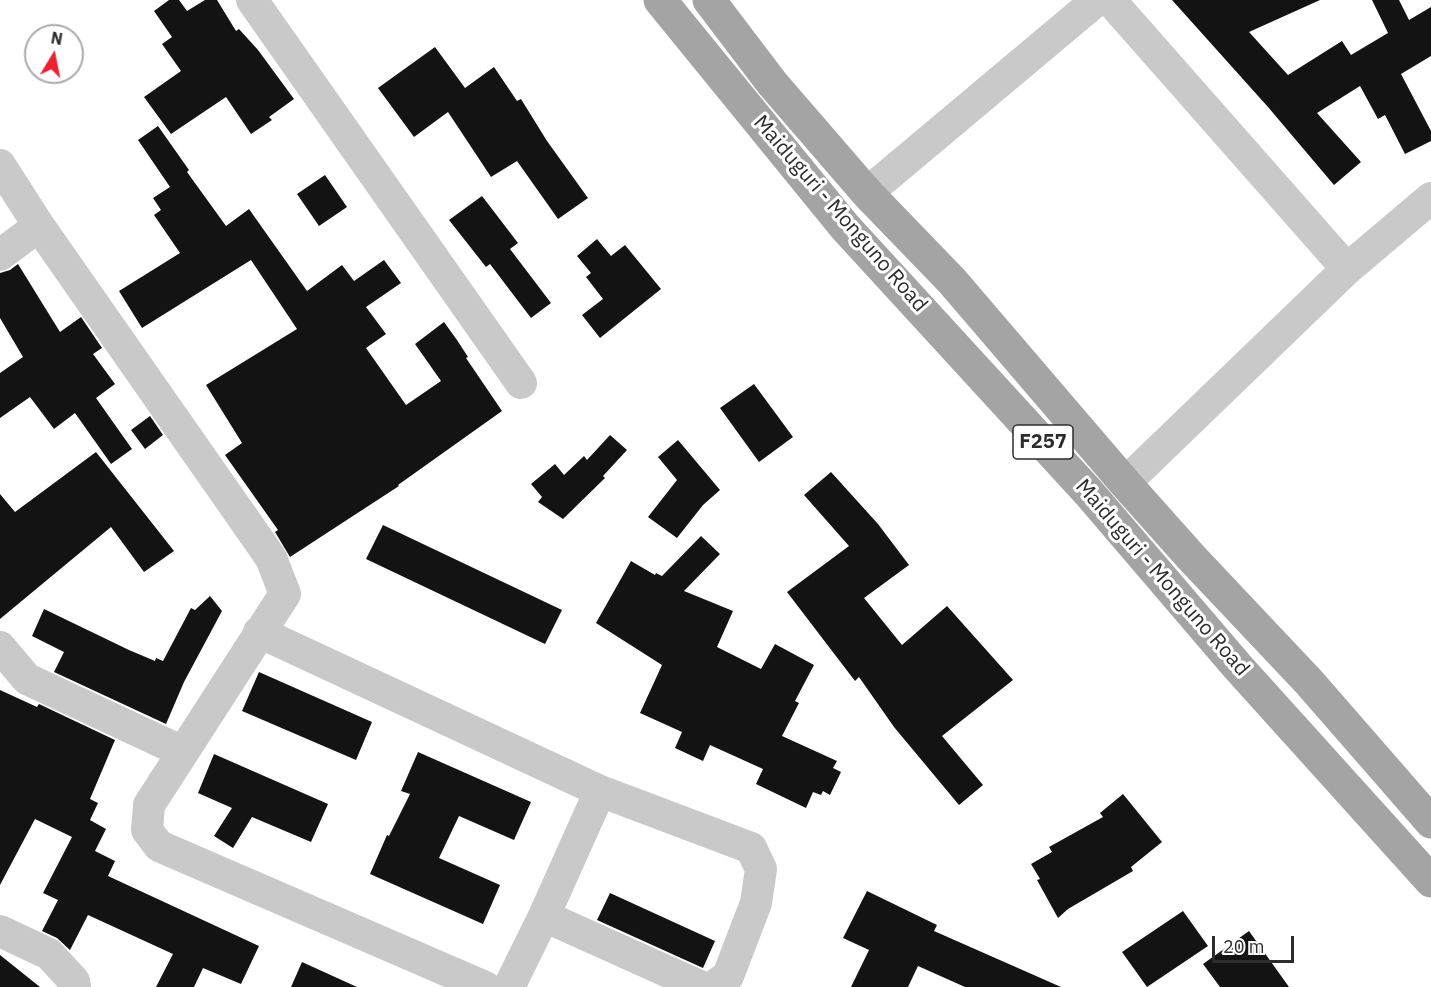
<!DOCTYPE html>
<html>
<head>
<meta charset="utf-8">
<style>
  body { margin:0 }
  #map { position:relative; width:1431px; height:987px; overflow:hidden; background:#fff; font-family:"IBM Plex Sans",sans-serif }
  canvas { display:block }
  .north { position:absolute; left:24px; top:24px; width:60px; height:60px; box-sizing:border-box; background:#fff; border:2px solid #ababab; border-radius:50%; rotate:10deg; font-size:16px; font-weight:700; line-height:24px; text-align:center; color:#2c2c2c }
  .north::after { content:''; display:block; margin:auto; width:21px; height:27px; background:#f0212f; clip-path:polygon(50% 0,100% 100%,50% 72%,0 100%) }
  .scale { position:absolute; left:1212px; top:936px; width:82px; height:27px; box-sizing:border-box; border:3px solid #2c2c2c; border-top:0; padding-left:8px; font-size:18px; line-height:21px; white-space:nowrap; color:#2c2c2c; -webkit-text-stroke:4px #fff; paint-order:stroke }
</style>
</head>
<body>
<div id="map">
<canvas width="1431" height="987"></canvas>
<div class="north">N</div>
<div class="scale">20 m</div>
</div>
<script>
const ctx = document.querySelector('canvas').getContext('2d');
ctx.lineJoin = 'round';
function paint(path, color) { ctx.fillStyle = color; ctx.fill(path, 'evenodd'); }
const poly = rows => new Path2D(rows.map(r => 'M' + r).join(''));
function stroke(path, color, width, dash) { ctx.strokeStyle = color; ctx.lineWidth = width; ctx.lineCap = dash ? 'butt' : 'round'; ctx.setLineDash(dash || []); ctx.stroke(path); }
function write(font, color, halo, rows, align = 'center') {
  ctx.font = font + ' "IBM Plex Sans",sans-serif'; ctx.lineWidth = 6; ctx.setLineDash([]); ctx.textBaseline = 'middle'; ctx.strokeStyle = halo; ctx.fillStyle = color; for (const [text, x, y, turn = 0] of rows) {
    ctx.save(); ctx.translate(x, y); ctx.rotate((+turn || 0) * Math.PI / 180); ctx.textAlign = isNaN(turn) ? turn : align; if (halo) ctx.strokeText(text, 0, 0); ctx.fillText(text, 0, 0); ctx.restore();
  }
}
paint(poly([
  [169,0,179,0,187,11,205,0,217,0,236,31,239,29,258,50,294,99,269,117,272,120,251,134,226,97,171,134,144,97,181,71,162,44,172,37,154,11],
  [1172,0,1320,0,1249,32,1288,75,1342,41,1351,55,1388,33,1372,0,1399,0,1409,20,1431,7,1431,56,1401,74,1431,131,1431,141,1405,154,1385,115,1378,119,1360,86,1317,113,1361,162,1334,185,1268,107],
  [435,47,465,88,494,67,517,101,521,99,547,141,588,198,558,219,517,161,491,177,448,112,414,137,378,88],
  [158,126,189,170,187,172,226,226,249,209,307,291,342,265,354,281,384,260,401,283,366,307,386,334,366,348,406,405,441,381,415,344,444,322,457,340,468,357,466,358,502,411,398,485,399,486,290,557,275,532,278,530,225,455,242,443,206,385,297,329,251,260,142,328,119,291,180,253,154,215,161,210,153,198,170,187,138,140],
  [325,175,347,207,319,226,297,194],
  [482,196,518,243,510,249,551,303,531,318,490,264,486,267,449,220],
  [597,239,611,256,625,245,661,289,600,338,582,315,603,299,586,277,591,273,577,256],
  [18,264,60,332,81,317,102,348,93,354,115,384,96,398,132,449,111,464,75,413,54,429,30,397,0,418,0,373,23,357,0,318,0,273,10,270],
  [754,384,793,437,759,462,720,408],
  [150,416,163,435,145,449,131,430],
  [610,435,627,450,603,476,605,478,563,519,538,502,542,497,531,484,555,464,564,475,584,456,587,460],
  [678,440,720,490,703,505,677,538,648,517,677,480,658,457],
  [96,452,174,551,144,572,111,527,0,619,0,494,15,512],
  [831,472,878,524,909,565,864,598,902,645,947,606,1013,680,942,736,983,785,959,805,894,727,859,677,855,681,787,592,849,546,804,495],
  [383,525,562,610,545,644,366,559],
  [701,536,720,554,684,591,733,611,717,647,761,669,775,644,814,665,795,701,799,703,782,736,837,761,833,768,841,772,830,795,823,791,821,795,813,792,806,808,756,784,763,769,710,745,703,761,675,748,682,732,640,713,662,665,596,623,631,561,655,575,656,573,662,576],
  [210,596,222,611,184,682,166,724,54,672,64,652,32,636,44,609,129,650,155,661,156,658,163,661,191,608,195,610],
  [259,672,372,722,356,760,242,711],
  [0,690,37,707,39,704,115,740,90,799,98,803,90,820,106,829,95,851,115,861,108,876,259,946,241,984,203,968,194,987,156,987,173,954,88,915,70,950,57,938,42,931,58,900,43,893,72,837,35,819,0,885],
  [418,752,531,802,514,840,459,816,439,858,500,885,483,924,370,874,387,835,389,836,410,794,401,791],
  [214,754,328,804,311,842,252,817,233,848,214,836,232,808,198,793],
  [1123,794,1162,842,1131,867,1133,871,1068,909,1058,918,1037,880,1040,879,1031,864,1052,852,1049,847,1103,817,1100,813],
  [867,891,937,925,934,931,1061,987,965,987,918,966,908,987,851,987,869,950,843,938],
  [610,893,715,941,703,968,597,920],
  [1183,911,1208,946,1147,987,1122,952],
  [1249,931,1289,987,1220,987,1203,964],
  [0,955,40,987,0,987],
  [302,962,357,987,291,987]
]), '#131313');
stroke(poly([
  [252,0,521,383],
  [1110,0,1347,269],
  [0,165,39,226,271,558,285,594,149,805,147,830,159,846,485,987],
  [867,193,1097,0],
  [0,255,39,226],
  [1125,483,1347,269,1431,198],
  [259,632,600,791,751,848,761,869,756,903,728,976,713,987],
  [0,647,27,679,183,752],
  [544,916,702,987],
  [0,931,49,954,74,981,75,987],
  [509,987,544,916,600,791]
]), '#c9c9c9', 32);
stroke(poly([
  [660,0,845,227,1089,493,1237,666,1431,881],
  [709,0,772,83,867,193,952,281,1125,483,1191,557,1309,682,1431,822]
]), '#a4a4a4', 33);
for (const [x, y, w] of [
  [1043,442,60]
]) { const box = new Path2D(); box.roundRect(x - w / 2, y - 17, w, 34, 4.5); ctx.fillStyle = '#fff'; ctx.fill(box); stroke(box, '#2c2c2c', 1.5); }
write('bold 20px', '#2c2c2c', null, [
  ["F257",1043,442]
]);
write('21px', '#2c2c2c', '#fff', [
  ["Maiduguri - Monguno Road",840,214,49],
  ["Maiduguri - Monguno Road",1162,578,49]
]);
</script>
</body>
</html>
